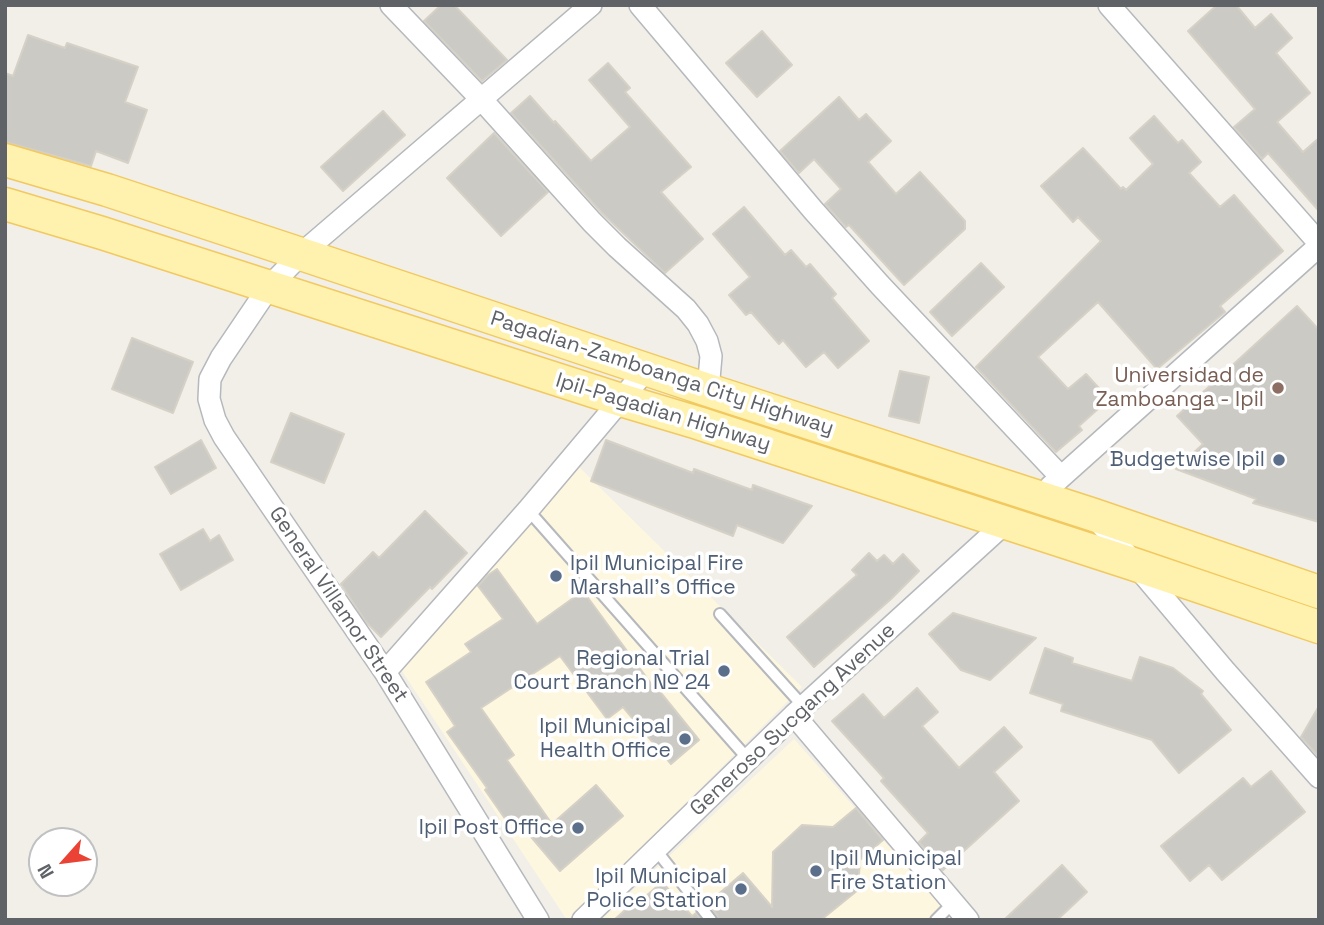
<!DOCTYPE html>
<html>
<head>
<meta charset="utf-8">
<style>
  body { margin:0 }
  #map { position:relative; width:1324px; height:925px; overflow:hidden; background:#f1efe8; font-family:"Space Grotesk",sans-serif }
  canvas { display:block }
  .frame { position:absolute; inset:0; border:7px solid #5f6368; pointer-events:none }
  .north { position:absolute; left:28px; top:827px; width:70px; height:70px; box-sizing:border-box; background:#fff; border:2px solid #bfc1c3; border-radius:50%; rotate:242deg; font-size:19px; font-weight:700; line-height:28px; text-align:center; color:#5f6368 }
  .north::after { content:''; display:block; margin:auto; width:24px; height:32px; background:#ea4335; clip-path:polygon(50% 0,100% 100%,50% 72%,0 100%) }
</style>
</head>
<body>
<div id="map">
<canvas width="1324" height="925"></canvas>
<div class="frame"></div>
<div class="north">N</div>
</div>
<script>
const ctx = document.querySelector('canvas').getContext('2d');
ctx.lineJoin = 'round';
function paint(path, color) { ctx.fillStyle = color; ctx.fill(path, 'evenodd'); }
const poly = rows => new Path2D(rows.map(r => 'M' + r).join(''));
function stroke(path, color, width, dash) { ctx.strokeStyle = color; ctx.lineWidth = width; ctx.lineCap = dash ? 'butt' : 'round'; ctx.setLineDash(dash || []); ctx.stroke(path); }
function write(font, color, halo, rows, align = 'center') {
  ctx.font = font + ' "Space Grotesk",sans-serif'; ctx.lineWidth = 7; ctx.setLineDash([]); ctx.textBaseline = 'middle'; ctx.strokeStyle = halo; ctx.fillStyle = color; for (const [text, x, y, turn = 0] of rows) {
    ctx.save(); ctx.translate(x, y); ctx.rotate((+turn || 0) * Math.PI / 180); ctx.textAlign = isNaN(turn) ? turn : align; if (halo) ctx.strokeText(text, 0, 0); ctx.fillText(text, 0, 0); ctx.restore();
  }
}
paint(poly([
  [579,467,802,687,569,920,567,920,398,665],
  [794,739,954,920,601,920]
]), '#fef7e0');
const building = poly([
  [441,5,454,5,507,60,482,81,424,21,441,5],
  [1217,5,1236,5,1255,28,1271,14,1292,38,1276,53,1310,93,1277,122,1303,152,1319,138,1319,211,1268,153,1262,159,1234,127,1255,109,1188,31,1217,5],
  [762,31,792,65,757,97,726,63,762,31],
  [28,35,65,48,67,43,138,67,125,102,147,110,128,163,96,151,91,166,5,142,5,73,13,76,28,35],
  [608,63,630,88,625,92,691,167,661,192,703,239,665,273,602,213,511,113,530,96,554,123,555,121,591,161,630,127,589,80,608,63],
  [839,97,859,120,866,114,891,141,868,162,896,194,920,172,965,221,965,229,904,285,849,225,846,227,825,204,841,189,814,159,799,173,780,151,839,97],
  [383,111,405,135,343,191,321,167,383,111],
  [1154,116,1178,143,1182,140,1201,162,1189,173,1220,207,1234,195,1283,251,1220,306,1225,312,1157,369,1098,302,1038,357,1068,389,1086,374,1109,399,1079,426,1082,430,1056,452,976,367,1101,241,1078,217,1073,222,1041,186,1083,148,1121,189,1123,187,1126,190,1153,164,1130,138,1154,116],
  [494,133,548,192,501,236,447,178,494,133],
  [744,207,785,255,791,250,806,267,810,264,836,294,832,298,869,341,838,368,824,352,806,367,783,340,779,344,751,312,746,315,729,295,750,277,713,234,744,207],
  [981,263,1004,287,952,336,930,312,981,263],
  [1297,306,1319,330,1319,522,1253,503,1256,499,1176,469,1203,444,1177,416,1297,306],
  [132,338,193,362,173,413,112,389,132,338],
  [900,371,929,377,919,423,889,416,900,371],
  [291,413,344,434,324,483,271,462,291,413],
  [201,440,216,468,171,494,155,467,201,440],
  [606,440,693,473,694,469,752,490,753,485,812,506,783,543,737,525,733,536,591,481,606,440],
  [425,511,467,553,432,589,430,587,381,637,366,622,341,584,373,552,379,558,425,511],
  [203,529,210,541,219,535,233,560,181,590,160,554,203,529],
  [869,553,877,561,884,555,893,564,903,554,919,571,891,599,814,667,787,637,857,575,852,570,869,553],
  [497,569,537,624,583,591,655,689,657,688,699,740,671,764,623,707,607,719,560,656,481,708,514,755,507,760,552,824,596,785,623,816,560,871,515,818,508,823,485,790,487,788,447,732,455,726,426,682,471,652,465,644,503,619,478,586,488,575,497,569],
  [953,613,1036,638,990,680,961,670,929,634,953,613],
  [1045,648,1073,658,1072,663,1132,681,1140,657,1173,668,1203,691,1201,694,1231,730,1179,773,1152,740,1061,711,1063,704,1030,693,1045,648],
  [917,688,938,712,922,726,959,768,1004,727,1022,747,994,772,1019,801,943,870,919,842,928,833,881,781,884,778,832,721,863,694,884,718,917,688],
  [1319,706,1319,757,1301,737,1319,706],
  [1271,771,1305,812,1222,880,1209,865,1190,881,1161,846,1243,778,1251,787,1271,771],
  [856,808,883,840,860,860,858,890,821,920,719,920,717,915,708,903,743,873,772,907,773,852,802,825,833,827,856,808],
  [1062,865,1087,892,1057,920,1004,920,1062,865],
  [662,882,692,916,696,913,701,920,614,920,643,894,645,897,662,882]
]);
paint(building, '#cccac5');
stroke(building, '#d6d1c6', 2);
const service = poly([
  [528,510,748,759],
  [720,614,803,706],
  [656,850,711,920],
  [936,920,953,903]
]);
const minor = poly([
  [391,5,482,100,592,222,617,247,686,309,698,324,707,341,711,356,708,390],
  [640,5,813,210,880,285,1061,477],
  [1109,5,1319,243],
  [1050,487,1319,246],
  [1095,517,1225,671,1319,777],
  [385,672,528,510,646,370],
  [794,715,968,920],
  [538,920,385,672,224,437,215,420,209,399,210,379,221,358,269,287,301,254,591,5],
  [583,920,794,715,1005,523]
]);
const primary = poly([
  [5,160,107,190,301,254,708,390,1094,515,1319,592],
  [5,204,102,233,621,400,698,423,1133,564,1319,627]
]);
stroke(service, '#b5b8bc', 14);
stroke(minor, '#b5b8bc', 24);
stroke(primary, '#f2c960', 35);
stroke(service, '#fff', 10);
stroke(minor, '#fff', 21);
stroke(primary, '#fff2af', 32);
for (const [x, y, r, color] of [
  [1278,388,7,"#8d6e63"],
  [1279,460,7,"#5c6f8a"],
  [556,576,7,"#5c6f8a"],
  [724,671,7,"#5c6f8a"],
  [685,739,7,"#5c6f8a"],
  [578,828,7,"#5c6f8a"],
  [816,871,7,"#5c6f8a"],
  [741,889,7,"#5c6f8a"]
]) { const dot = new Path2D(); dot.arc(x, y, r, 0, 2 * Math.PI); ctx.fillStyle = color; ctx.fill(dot); stroke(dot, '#fff', 2.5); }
write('21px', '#5f6368', '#fff', [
  ["Pagadian-Zamboanga City Highway",662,374,18],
  ["Ipil-Pagadian Highway",663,413,17],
  ["General Villamor Street",338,605,56],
  ["Generoso Sucgang Avenue",793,720,-43]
]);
write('21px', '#785e54', '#fff', [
  ["Universidad de",1264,376],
  ["Zamboanga - Ipil",1264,400]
], 'right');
write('21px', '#4e5e75', '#fff', [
  ["Budgetwise Ipil",1265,460],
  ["Ipil Municipal Fire",570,564,"left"],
  ["Marshall's Office",570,588,"left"],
  ["Regional Trial",710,659],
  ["Court Branch № 24",710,683],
  ["Ipil Municipal",671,727],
  ["Health Office",671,751],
  ["Ipil Post Office",564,828],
  ["Ipil Municipal",830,859,"left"],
  ["Fire Station",830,883,"left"],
  ["Ipil Municipal",727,877],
  ["Police Station",727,901]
], 'right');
</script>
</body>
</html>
